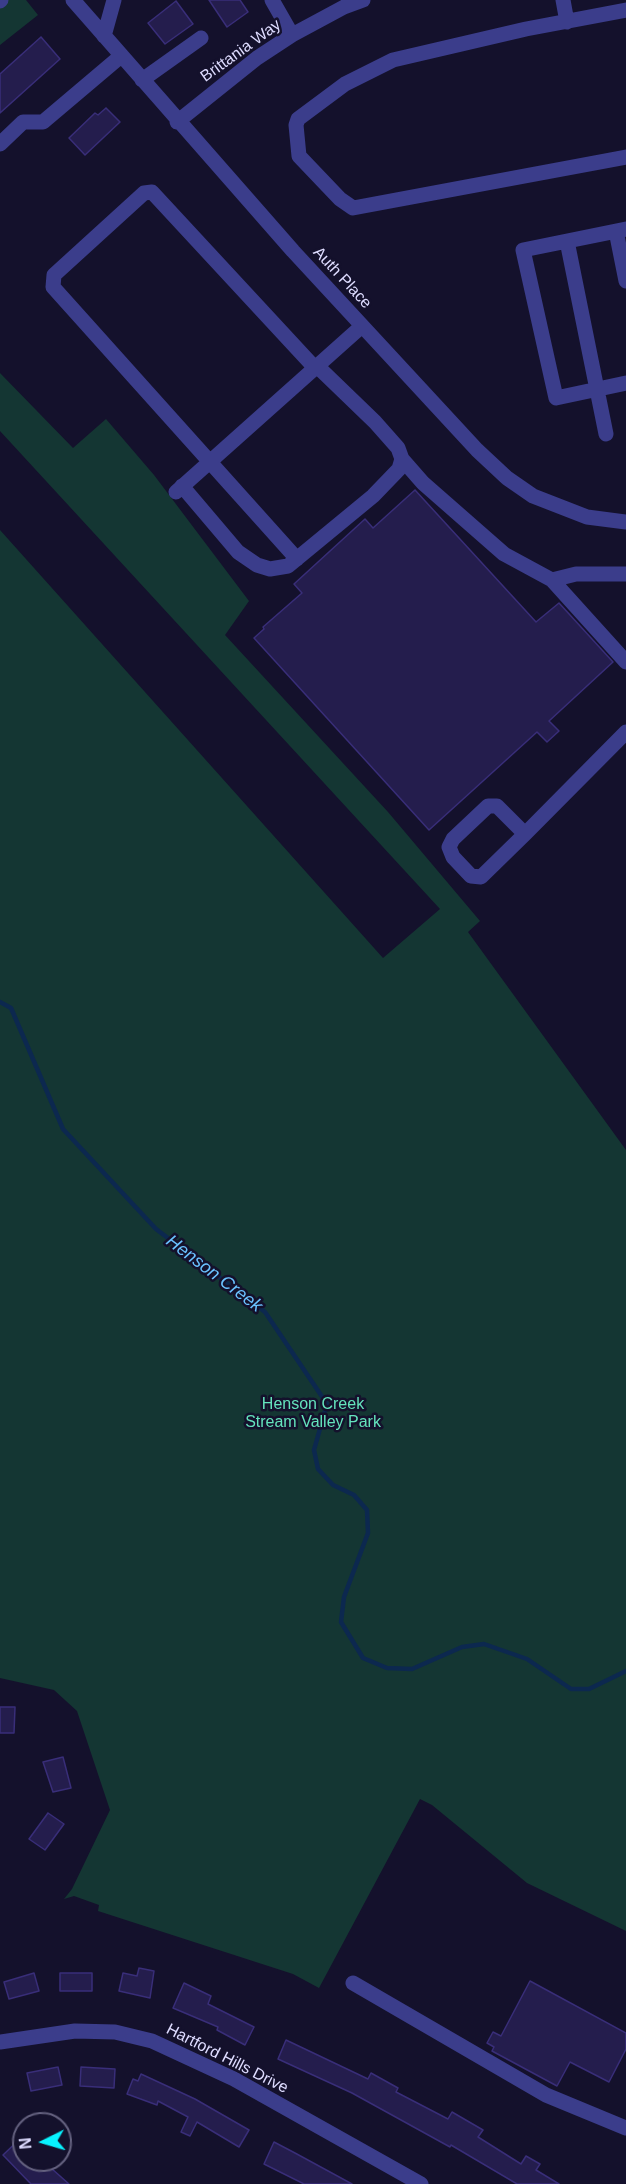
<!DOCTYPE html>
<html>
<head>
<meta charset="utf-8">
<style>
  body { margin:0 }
  #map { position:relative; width:626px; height:2184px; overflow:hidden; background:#14112c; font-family:Helvetica,sans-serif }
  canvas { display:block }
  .north { position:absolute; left:12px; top:2112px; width:60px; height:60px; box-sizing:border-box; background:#14112c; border:2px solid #656280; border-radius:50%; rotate:265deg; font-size:16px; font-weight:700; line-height:24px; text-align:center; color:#dedcff }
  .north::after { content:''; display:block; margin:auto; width:21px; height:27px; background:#08f3ff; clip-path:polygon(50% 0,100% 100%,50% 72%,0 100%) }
</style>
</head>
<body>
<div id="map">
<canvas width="626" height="2184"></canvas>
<div class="north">N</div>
</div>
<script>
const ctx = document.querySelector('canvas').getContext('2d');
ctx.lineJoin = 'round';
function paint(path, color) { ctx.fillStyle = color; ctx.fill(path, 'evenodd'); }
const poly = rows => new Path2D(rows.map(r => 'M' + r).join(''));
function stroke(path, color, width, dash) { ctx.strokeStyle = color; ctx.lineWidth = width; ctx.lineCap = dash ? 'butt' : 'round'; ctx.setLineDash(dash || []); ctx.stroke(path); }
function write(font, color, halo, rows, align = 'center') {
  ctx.font = font + ' Helvetica,sans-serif'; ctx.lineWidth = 5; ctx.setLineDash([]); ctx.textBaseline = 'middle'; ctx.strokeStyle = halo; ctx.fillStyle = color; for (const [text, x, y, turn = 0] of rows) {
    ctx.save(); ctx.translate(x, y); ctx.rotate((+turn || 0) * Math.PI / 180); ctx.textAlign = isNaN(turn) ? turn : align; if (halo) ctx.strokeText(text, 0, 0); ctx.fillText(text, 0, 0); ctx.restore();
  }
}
paint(poly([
  [0,0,26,0,38,15,0,45],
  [0,373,73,448,106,419,154,475,249,601,225,635,388,812,480,921,468,932,626,1150,626,1931,527,1883,432,1805,420,1799,319,1988,293,1974,98,1911,99,1905,74,1896,64,1899,72,1889,110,1810,77,1711,54,1690,0,1678,0,530,383,958,440,909,0,431]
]), '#143633');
stroke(poly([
  [0,1002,11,1008,63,1129,156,1229,265,1312,327,1404,314,1450,318,1469,333,1485,354,1495,367,1510,368,1533,344,1597,341,1622,363,1658,387,1668,412,1669,462,1647,484,1644,527,1659,571,1689,589,1689,626,1671]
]), '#0c284f', 4.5);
const building = poly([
  [209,0,240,0,248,12,227,27,209,0],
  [176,1,193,24,165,44,148,23,176,1],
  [41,37,60,59,0,113,0,74,41,37],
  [106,108,120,122,85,155,69,138,95,113,98,115,106,108],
  [415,490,536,622,559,603,613,662,549,721,559,731,547,742,537,732,429,830,254,638,264,629,263,627,302,593,294,584,365,519,373,528,415,490],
  [0,1707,15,1707,14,1733,0,1733,0,1707],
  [63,1757,71,1788,53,1792,43,1762,63,1757],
  [48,1813,64,1824,45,1850,29,1839,48,1813],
  [139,1968,154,1971,150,1998,119,1991,123,1973,137,1976,139,1968],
  [34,1973,39,1991,9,1999,4,1982,34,1973],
  [60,1973,92,1973,92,1991,60,1991,60,1973],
  [530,1981,626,2033,626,2049,609,2082,570,2062,557,2086,492,2051,494,2047,487,2043,493,2032,501,2036,530,1981],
  [184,1983,211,1996,208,2004,254,2027,245,2045,217,2030,218,2027,173,2008,184,1983],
  [286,2040,368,2079,371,2073,398,2088,396,2092,448,2119,452,2112,483,2130,478,2137,521,2164,526,2156,540,2164,536,2170,559,2184,517,2184,451,2145,450,2147,352,2093,278,2059,286,2040],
  [58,2067,62,2085,31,2091,27,2073,58,2067],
  [81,2067,115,2069,114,2088,80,2086,81,2067],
  [141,2074,195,2099,249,2130,239,2147,197,2122,190,2136,181,2132,188,2117,158,2101,157,2105,127,2094,133,2079,138,2081,141,2074],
  [24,2135,24,2160,42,2160,69,2184,31,2184,3,2155,24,2135],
  [274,2142,295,2153,352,2184,304,2184,264,2164,274,2142]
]);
paint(building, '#241d4d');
stroke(building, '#392e79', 1.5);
stroke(poly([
  [73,0,293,251,477,450,507,478,533,496,587,517,626,522],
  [272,0,292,35],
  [563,0,567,22],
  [0,1,1,0],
  [626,10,526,29,393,60,345,84,298,119,296,125,299,156,340,199,353,208,626,157],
  [104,36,114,0],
  [142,80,201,38],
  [177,122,257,58,292,35,344,7,363,0],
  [0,144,23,122,43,122,121,56],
  [626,229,523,250,556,398,626,383],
  [616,231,626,281],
  [567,241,606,434],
  [402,459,423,483,504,554,552,580,626,662],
  [182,486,238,552,257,565,270,569,288,566,373,496,399,469,402,459,398,448,375,422,317,366],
  [176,492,362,326],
  [297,559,53,287,54,275,144,193,152,192,315,368],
  [552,580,576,574,626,574],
  [525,834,497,806,488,806,453,839,449,847,453,857,471,876,481,877,525,834,626,732],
  [353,1983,546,2095,626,2128],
  [0,2042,75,2031,115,2032,152,2041,234,2079,421,2184]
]), '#3b3d8b', 15);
write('16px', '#dedcff', '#14112c', [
  ["Brittania Way",241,51,-36],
  ["Auth Place",342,278,47],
  ["Hartford Hills Drive",227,2059,27]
]);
write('16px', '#64e3bc', '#14112c', [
  ["Henson Creek",313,1405],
  ["Stream Valley Park",313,1423]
]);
write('italic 18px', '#6ac2ff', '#14112c', [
  ["Henson Creek",214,1274,37]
]);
</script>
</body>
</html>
